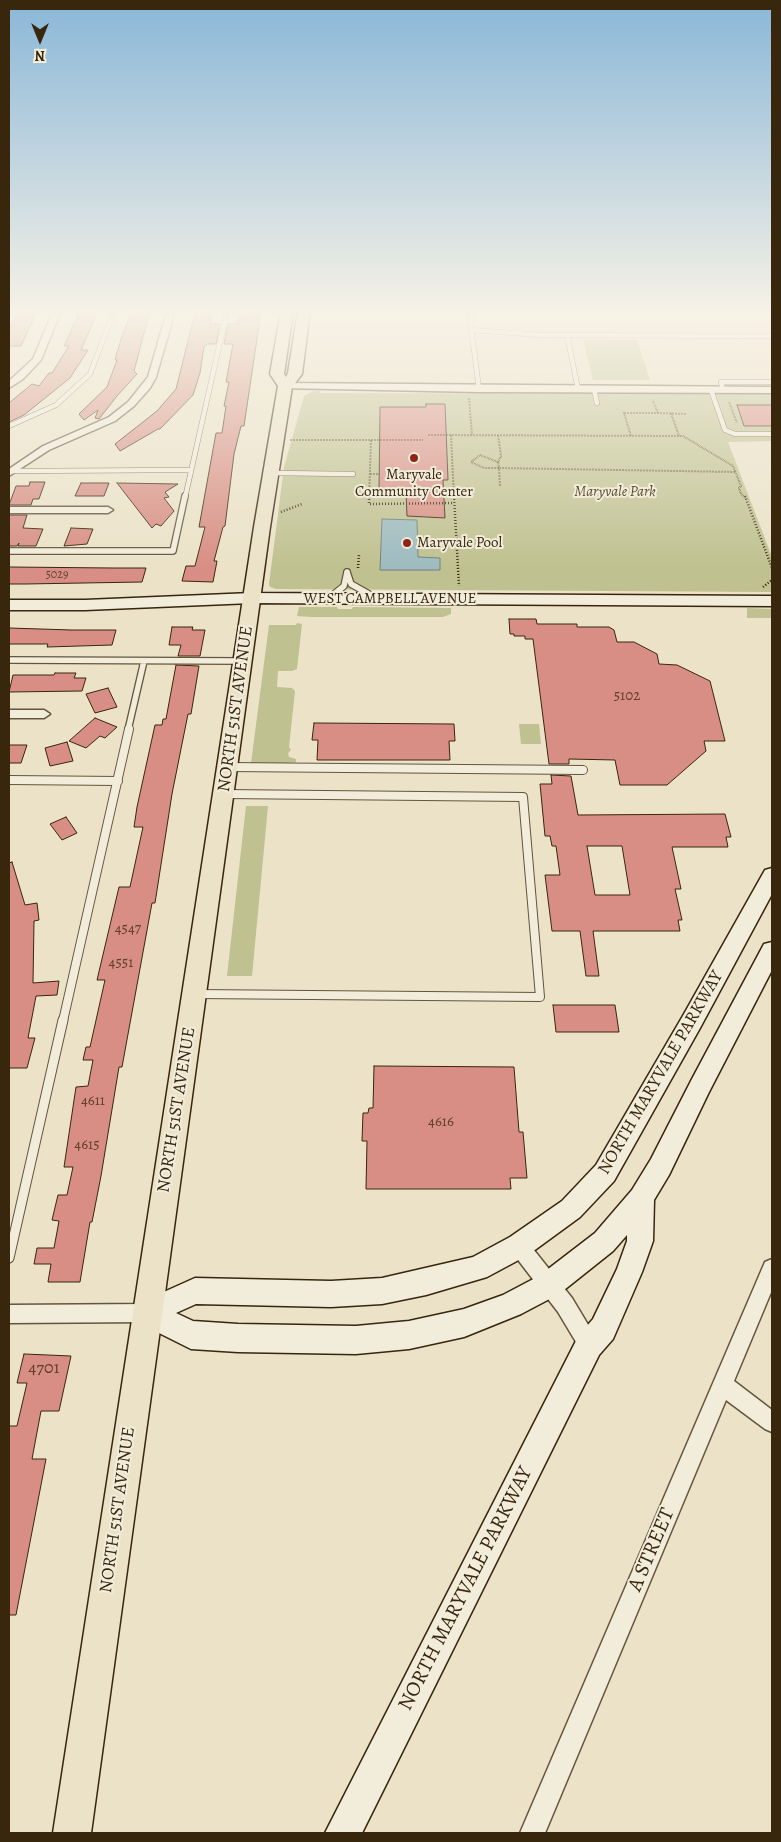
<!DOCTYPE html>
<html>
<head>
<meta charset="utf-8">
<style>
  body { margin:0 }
  #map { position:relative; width:781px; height:1842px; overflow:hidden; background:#ebe2c8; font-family:Alegreya,serif }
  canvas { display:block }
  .frame { position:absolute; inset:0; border:10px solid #38260d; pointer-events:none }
  .north { position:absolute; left:15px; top:15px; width:50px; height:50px; -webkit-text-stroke:4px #f2ecdb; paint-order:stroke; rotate:180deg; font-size:14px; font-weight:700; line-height:20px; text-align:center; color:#38260d }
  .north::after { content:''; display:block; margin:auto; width:18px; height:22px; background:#38260d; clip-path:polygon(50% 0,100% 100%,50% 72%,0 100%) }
</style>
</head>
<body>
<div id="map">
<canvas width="781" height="1842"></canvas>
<div class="frame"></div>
<div class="north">N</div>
</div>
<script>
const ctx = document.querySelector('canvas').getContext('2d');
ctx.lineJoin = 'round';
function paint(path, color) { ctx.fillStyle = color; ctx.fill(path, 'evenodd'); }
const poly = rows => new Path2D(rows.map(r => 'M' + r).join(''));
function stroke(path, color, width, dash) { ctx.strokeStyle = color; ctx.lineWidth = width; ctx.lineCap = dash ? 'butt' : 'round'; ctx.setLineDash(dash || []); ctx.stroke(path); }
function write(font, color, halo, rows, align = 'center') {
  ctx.font = font + ' Alegreya,serif'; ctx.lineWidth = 4; ctx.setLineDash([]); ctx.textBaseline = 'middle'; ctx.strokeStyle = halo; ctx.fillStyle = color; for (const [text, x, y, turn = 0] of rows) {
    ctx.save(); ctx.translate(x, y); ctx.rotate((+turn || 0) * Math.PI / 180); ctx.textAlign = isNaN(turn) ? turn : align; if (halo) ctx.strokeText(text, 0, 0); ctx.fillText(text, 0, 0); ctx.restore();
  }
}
paint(poly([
  [583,340,637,340,650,380,593,380],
  [313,391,320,391,320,393,772,394,772,441,728,442,772,557,772,592,276,589,270,587,269,584,284,467,304,396],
  [299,607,337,607,338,609,352,609,353,607,451,608,451,614,443,617,311,617,297,616],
  [747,608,772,609,772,618,747,618],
  [297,623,302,624,297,669,292,671,278,671,277,687,292,688,295,691,289,747,291,750,288,753,289,757,296,759,296,762,268,765,251,763,269,625,296,625],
  [519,724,539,724,541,744,521,744],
  [246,806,268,806,252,976,227,976]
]), '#bfc190');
const water = poly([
  [382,519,417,520,418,557,440,558,440,570,380,570,382,519]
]);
paint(water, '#9dbbc0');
stroke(water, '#757f78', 1);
const building = poly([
  [21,311,37,311,21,346,9,346,9,330,17,314,20,314,21,311],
  [80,311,98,311,81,350,88,350,70,378,24,415,9,422,9,403,32,384,39,386,49,373,52,373,69,346,64,346,80,311],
  [132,311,150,311,134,371,137,374,117,396,99,419,95,418,98,410,84,420,79,414,107,387,117,360,115,360,121,339,132,311],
  [261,312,244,426,241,426,234,454,225,526,223,527,214,561,217,561,213,582,182,581,186,566,195,566,205,527,199,527,212,455,216,433,222,433,226,406,224,406,229,382,226,382,233,344,224,344,228,324,238,324,239,316,246,316,247,313,261,312],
  [195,313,212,313,210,324,220,324,216,344,207,344,204,347,200,373,193,395,160,429,158,429,120,451,115,444,157,411,176,389,195,313],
  [426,404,445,404,448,480,443,480,445,518,407,516,406,492,379,492,380,407,426,407,426,404],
  [737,405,772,405,772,426,744,426,737,405],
  [30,482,45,482,39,499,33,499,31,505,9,505,16,486,29,486,30,482],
  [81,483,109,483,104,496,75,496,81,483],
  [117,483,178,484,165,492,169,497,164,498,174,511,161,526,156,524,152,528,117,483],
  [9,515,27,515,23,528,43,529,36,546,18,546,19,543,17,546,9,546,9,515],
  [71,528,93,529,87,544,64,546,71,528],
  [9,567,113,568,146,568,142,582,25,584,9,584,9,567],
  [509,619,536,619,537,624,577,624,577,627,609,627,614,630,617,642,634,642,657,654,659,664,677,665,710,681,725,741,704,741,706,751,667,785,620,785,615,760,569,759,569,764,549,764,533,639,525,639,525,636,514,636,514,634,510,634,509,619],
  [172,627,193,627,192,630,205,630,200,656,178,656,181,645,169,645,172,627],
  [9,628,72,630,116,630,112,645,47,647,48,644,9,644,9,628],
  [176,665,199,666,191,714,188,714,172,794,155,903,152,903,122,1067,119,1067,101,1176,92,1222,90,1222,80,1282,48,1282,51,1264,34,1264,37,1248,54,1248,59,1221,52,1220,58,1195,67,1195,73,1167,64,1167,76,1087,88,1086,93,1060,83,1060,86,1047,90,1047,105,980,97,980,119,887,130,887,143,827,134,827,137,807,155,725,162,725,163,719,166,719,176,665],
  [55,673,76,673,74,678,86,678,82,691,9,692,13,675,54,675,55,673],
  [108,688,117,707,95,713,86,694,108,688],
  [95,718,117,727,105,738,100,736,86,748,69,741,95,718],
  [314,723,454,724,455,741,449,741,450,760,317,760,318,740,312,740,314,723],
  [67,742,73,761,50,766,45,748,67,742],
  [9,745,27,745,21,763,9,763,9,745],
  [551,775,571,776,578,815,725,814,731,837,726,837,728,847,672,847,681,889,675,889,682,920,678,920,680,931,593,931,599,976,586,976,580,931,552,931,545,875,560,875,556,846,552,846,550,836,545,836,540,784,552,784,551,775],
  [587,846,622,846,630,895,595,895,587,846],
  [66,817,77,833,62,840,50,824,66,817],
  [12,862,25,905,37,903,39,920,34,921,33,983,59,981,57,995,36,996,28,1038,35,1038,27,1068,9,1068,9,863,12,862],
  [553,1005,615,1005,619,1032,556,1032,553,1005],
  [374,1066,514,1067,519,1132,523,1132,527,1178,510,1178,511,1189,366,1189,367,1141,362,1141,363,1113,368,1113,369,1108,373,1108,374,1066],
  [24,1354,71,1356,59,1411,41,1411,32,1459,46,1459,16,1615,9,1615,9,1426,17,1426,27,1383,17,1383,24,1354]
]);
paint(building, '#d88e84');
stroke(building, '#38260d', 1);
const laneFar3 = poly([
  [469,311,479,389],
  [471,330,542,335,772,336],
  [567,335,578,389],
  [594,389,597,403],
  [711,390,725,430,735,434,772,434],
  [723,390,721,382,772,382],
  [9,426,56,405,90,374,114,311],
  [11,471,190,470],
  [271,473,353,474],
  [185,498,227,311]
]);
const laneFar2 = poly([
  [9,551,173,551,185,496],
  [347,572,351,584,374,597],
  [328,599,344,586,347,572],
  [9,660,242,661],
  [128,730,144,661]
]);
const laneFar1 = poly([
  [228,767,583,770],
  [9,780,118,781],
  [196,994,540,997,523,797,224,794],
  [63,1021,129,729]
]);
const lane = poly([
  [9,1258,63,1020]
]);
const street = poly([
  [53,311,61,311,41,360,23,379,9,388,9,381,33,359,53,311],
  [167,311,175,311,156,377,150,388,134,406,115,421,49,450,9,476,9,469,43,446,109,417,128,402,148,377,167,311],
  [285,383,772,387,772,393,479,392,282,388,282,384,285,383],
  [9,507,108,507,113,510,108,513,9,513,9,507],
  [9,710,44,710,50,714,44,718,9,718,9,710],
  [519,1237,526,1240,572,1298,596,1338,599,1345,596,1352,589,1355,582,1352,558,1312,512,1252,510,1246,512,1240,519,1237],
  [772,1259,772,1290,734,1381,772,1410,772,1432,765,1429,726,1400,545,1833,520,1833,765,1262,772,1259],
  [147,1304,154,1306,157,1313,154,1320,147,1322,9,1323,9,1305,147,1304]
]);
const secondary = poly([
  [252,593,772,596,772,606,252,603,85,610,9,610,9,600,85,600,252,593],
  [772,868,772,894,700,1028,614,1181,580,1217,528,1255,487,1277,426,1295,382,1304,331,1307,196,1304,176,1313,193,1321,238,1324,356,1326,409,1321,464,1309,503,1295,539,1276,595,1233,632,1190,651,1159,692,1079,764,944,772,942,772,970,709,1092,669,1175,654,1200,653,1241,642,1272,613,1339,599,1355,362,1833,325,1833,579,1335,593,1319,617,1269,627,1241,627,1235,613,1251,559,1294,521,1314,464,1337,409,1349,356,1354,238,1352,191,1349,137,1322,133,1313,137,1304,195,1278,331,1281,382,1278,473,1257,510,1237,562,1201,596,1165,684,1014,765,870,772,868]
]);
const primary = poly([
  [281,311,293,311,284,374,286,377,288,373,298,311,310,311,302,374,292,387,270,527,91,1833,53,1833,254,527,278,386,270,374,281,311]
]);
stroke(laneFar3, '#65553c', 5.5);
stroke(laneFar2, '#65553c', 8);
stroke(laneFar1, '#65553c', 10);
stroke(lane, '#65553c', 11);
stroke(street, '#65553c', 3);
stroke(secondary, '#38260d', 3);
stroke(primary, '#38260d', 3);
stroke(poly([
  [469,398,472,435],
  [653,401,658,413,687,414],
  [729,402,737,423],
  [671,413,679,436],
  [428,435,683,436,733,466,741,486,739,488,741,494,746,498],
  [451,435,454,498],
  [498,435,501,456,498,462],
  [631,436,624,413,658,413],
  [290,440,371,440,369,498],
  [371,440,423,440],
  [480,455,498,462,499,468,484,468,471,462,480,455],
  [370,474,380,474],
  [500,486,499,468,736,472]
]), '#38260d', 2, [0.5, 1]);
stroke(poly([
  [369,496,369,504,454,503],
  [454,496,459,586],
  [745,496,772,568],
  [281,512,302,504],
  [358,568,359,555],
  [763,587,772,580]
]), '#38260d', 2.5, [1, 2]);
stroke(laneFar3, '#f2ecdb', 4.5);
stroke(laneFar2, '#f2ecdb', 5.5);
stroke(laneFar1, '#f2ecdb', 8);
stroke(lane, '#f2ecdb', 9);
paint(street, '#f2ecdb');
paint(secondary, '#f2ecdb');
paint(primary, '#ebe2c8');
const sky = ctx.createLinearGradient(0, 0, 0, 569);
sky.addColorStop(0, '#8ab7d8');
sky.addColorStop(0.55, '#f6f2e6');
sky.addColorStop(1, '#f6f2e600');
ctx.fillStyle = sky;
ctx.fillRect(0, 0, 781, 569);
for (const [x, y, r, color] of [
  [414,458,5,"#8f2418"],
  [407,543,5,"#8f2418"]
]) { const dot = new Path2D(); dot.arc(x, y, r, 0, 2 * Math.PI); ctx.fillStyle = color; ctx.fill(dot); stroke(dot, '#f2ecdb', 2); }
write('12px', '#60402b', null, [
  ["5029",57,575]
]);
write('15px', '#38260d', '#f2ecdb', [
  ["Maryvale",414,475],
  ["Community Center",414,492],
  ["Maryvale Pool",417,543,"left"]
]);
write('italic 15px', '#5a4d2e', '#f2ecdb', [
  ["Maryvale Park",615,492]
]);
write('15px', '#38260d', '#f2ecdb', [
  ["WEST CAMPBELL AVENUE",390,599]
]);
write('15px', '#60402b', null, [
  ["5102",627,696],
  ["4547",128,929],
  ["4551",121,963],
  ["4611",93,1101],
  ["4616",441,1122],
  ["4615",87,1145]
]);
write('18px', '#38260d', '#f2ecdb', [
  ["NORTH 51ST AVENUE",236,709,-82],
  ["NORTH MARYVALE PARKWAY",661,1073,-60],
  ["NORTH 51ST AVENUE",177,1110,-81],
  ["NORTH 51ST AVENUE",118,1510,-82]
]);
write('18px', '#60402b', null, [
  ["4701",44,1369]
]);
write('21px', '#38260d', '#f2ecdb', [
  ["A STREET",652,1550,-67],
  ["NORTH MARYVALE PARKWAY",466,1589,-63]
]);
</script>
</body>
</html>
